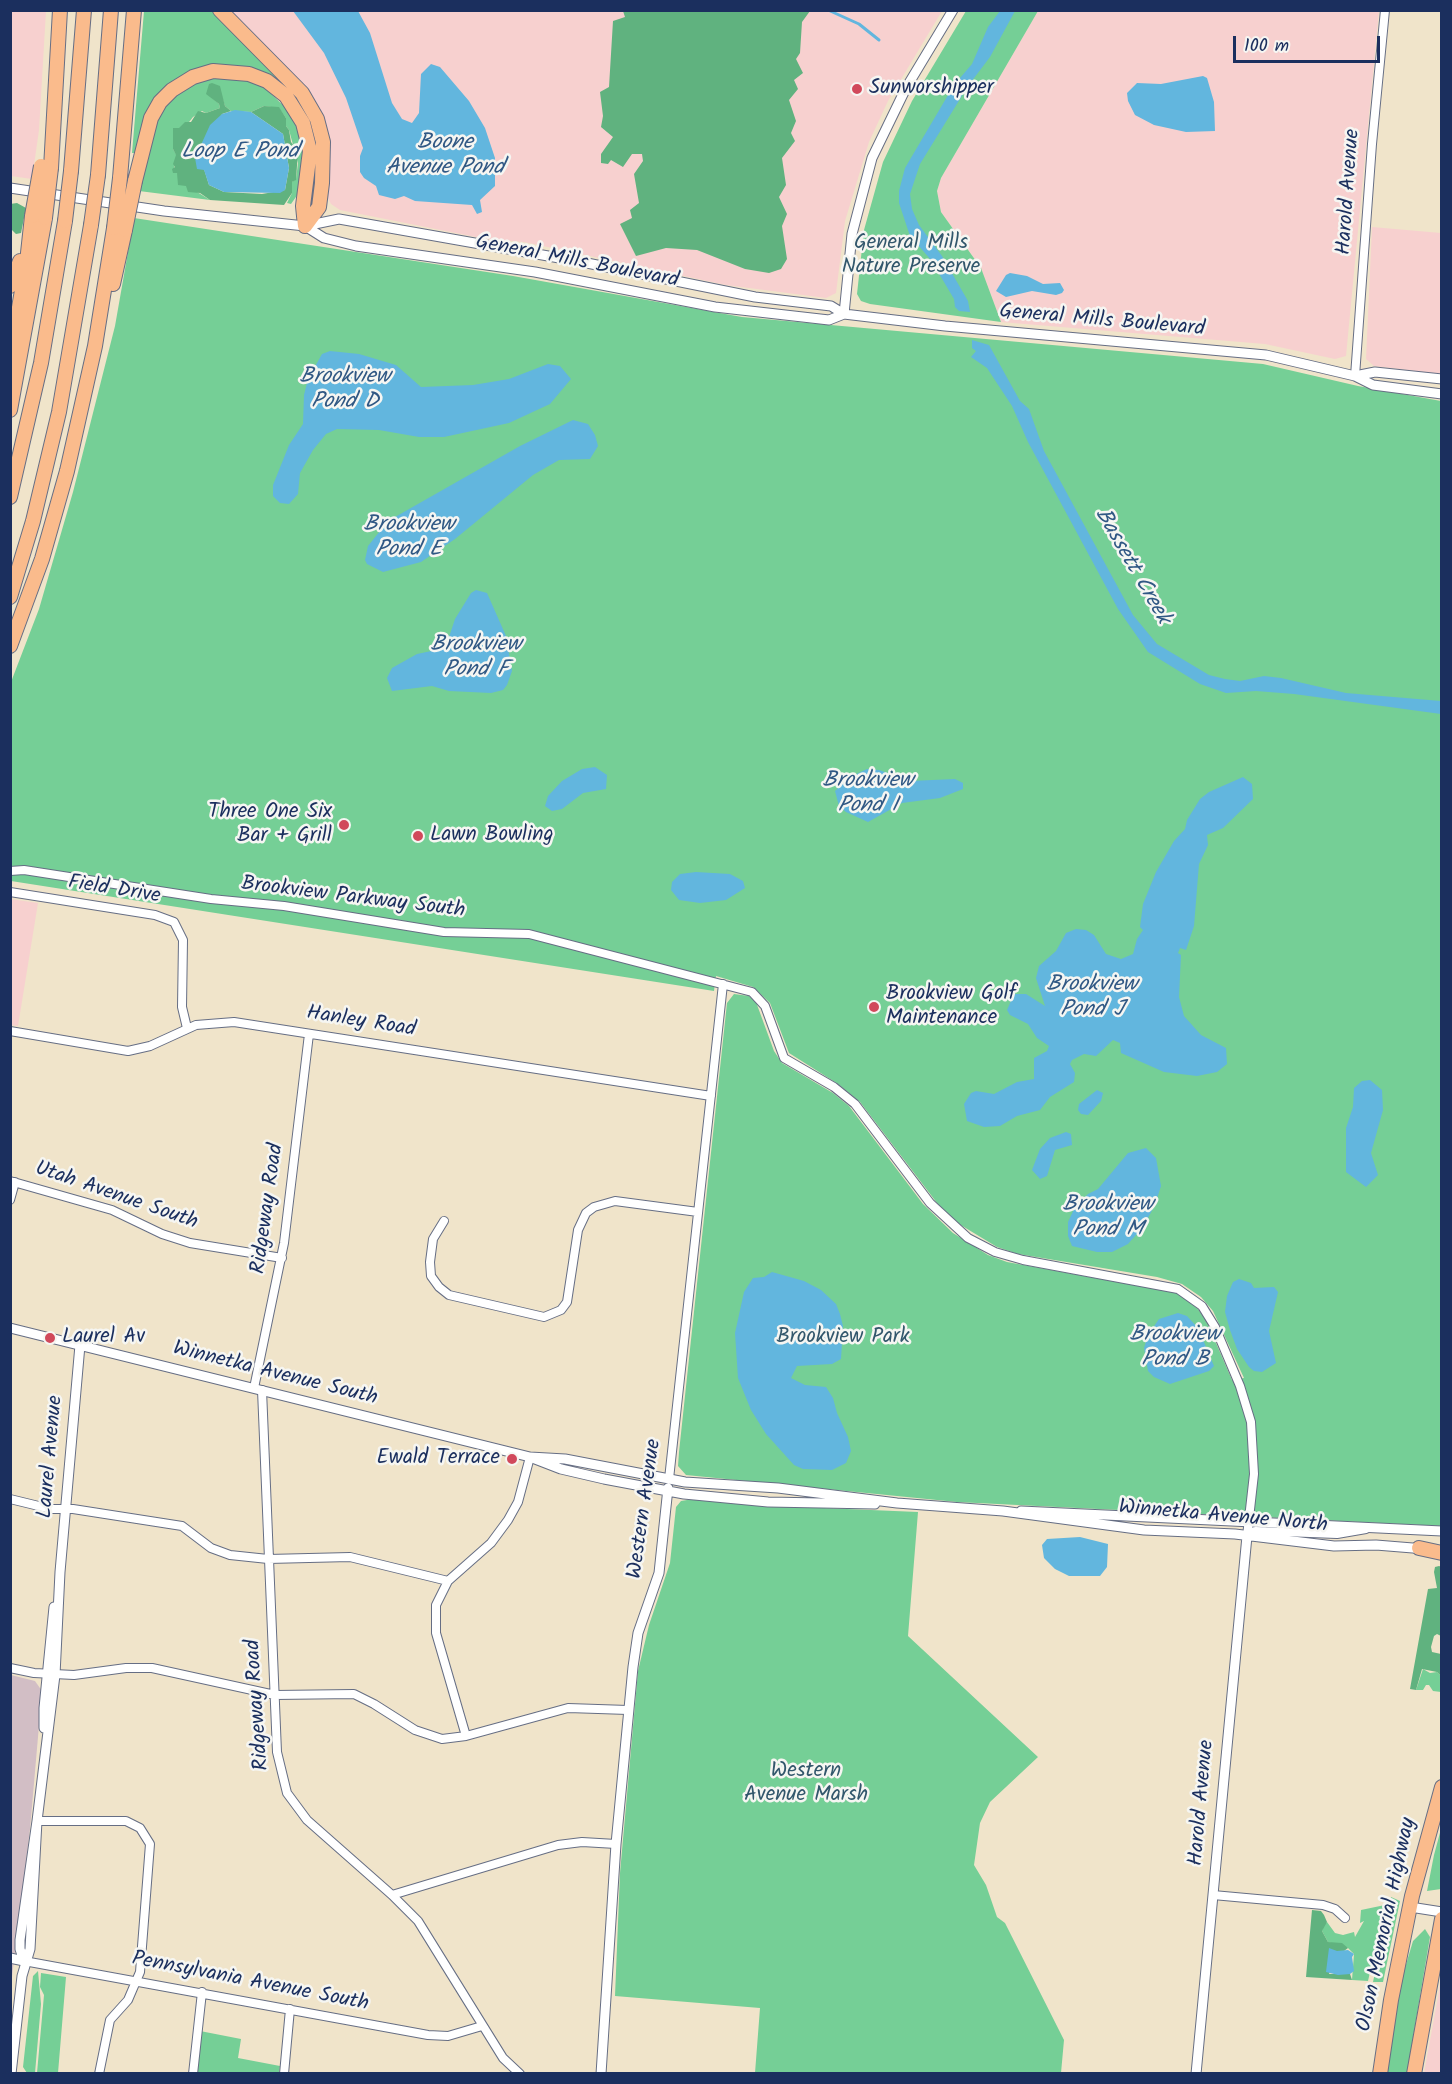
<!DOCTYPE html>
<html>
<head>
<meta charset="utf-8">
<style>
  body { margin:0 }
  #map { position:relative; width:1452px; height:2084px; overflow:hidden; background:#f0e4ca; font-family:Kalam,sans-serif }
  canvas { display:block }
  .frame { position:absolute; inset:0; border:12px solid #1b2f5e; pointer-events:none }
  .scale { position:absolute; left:1233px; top:36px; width:147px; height:27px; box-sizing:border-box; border:3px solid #1b2f5e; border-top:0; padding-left:8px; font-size:18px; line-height:21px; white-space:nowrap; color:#1b2f5e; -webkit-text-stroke:4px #f6f6f2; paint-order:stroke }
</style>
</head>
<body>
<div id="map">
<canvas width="1452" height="2084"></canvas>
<div class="frame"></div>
<div class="scale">100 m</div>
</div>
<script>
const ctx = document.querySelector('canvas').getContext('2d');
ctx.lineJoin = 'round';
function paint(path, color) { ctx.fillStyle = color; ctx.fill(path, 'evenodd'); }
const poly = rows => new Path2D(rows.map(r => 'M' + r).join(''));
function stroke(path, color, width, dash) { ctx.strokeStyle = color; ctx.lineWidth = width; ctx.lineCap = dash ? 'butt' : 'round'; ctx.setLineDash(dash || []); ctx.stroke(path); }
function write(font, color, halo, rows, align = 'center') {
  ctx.font = font + ' Kalam,sans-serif'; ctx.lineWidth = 5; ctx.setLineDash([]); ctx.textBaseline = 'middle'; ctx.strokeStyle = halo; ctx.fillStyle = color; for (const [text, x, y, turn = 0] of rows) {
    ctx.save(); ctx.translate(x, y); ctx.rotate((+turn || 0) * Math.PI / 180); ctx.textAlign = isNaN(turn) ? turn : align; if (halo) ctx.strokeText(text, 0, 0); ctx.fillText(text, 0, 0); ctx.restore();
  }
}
paint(poly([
  [10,11,46,11,39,130,32,179,11,176],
  [226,11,942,11,888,101,869,142,845,221,836,293,826,298,726,285,524,242,486,239,340,210,331,204,327,196,326,133],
  [1038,11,1379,11,1346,356,1335,359,1265,344,1001,322,981,268,941,212,937,191,941,178],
  [1372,227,1441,233,1441,374,1374,366,1366,359],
  [10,899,38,903,18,1026,11,1025],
  [1441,1977,1441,2073,1424,2073,1438,1997]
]), '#f7d0cf');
paint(poly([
  [11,1675,35,1681,42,1691,30,1829,11,1985]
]), '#d2bec5');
paint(poly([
  [144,11,214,11,292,89,290,92,264,74,184,77,136,153,132,153],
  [966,11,1038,11,941,178,937,191,941,212,981,268,1001,322,870,304,861,301,857,294,864,230,883,162,912,101],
  [214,76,241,77,263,86,288,110,297,126,303,150,298,194,291,204,287,203,292,193,292,182,296,179,298,163,289,130,286,126,286,118,279,108,264,106,251,112,231,111,225,106,221,94,209,95,219,104,220,108,206,113,202,111,193,117,174,141,173,149,177,156,173,173,177,173,186,185,210,200,139,191,149,139,162,108,186,86],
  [134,218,513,276,742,317,1263,364,1358,386,1441,401,1441,1526,957,1502,686,1475,678,1466,679,1452,727,1003,734,994,749,996,756,1002,774,1051,782,1063,833,1093,849,1106,923,1204,953,1233,988,1255,1007,1262,1177,1293,1198,1309,1207,1322,1232,1380,1244,1378,1213,1311,1201,1297,1182,1284,1157,1277,1018,1254,997,1247,959,1224,937,1203,860,1102,838,1084,789,1053,770,1003,753,987,716,976,714,991,11,881,11,682,39,609,73,492,115,326],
  [693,1499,776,1506,918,1512,908,1636,1038,1757,990,1802,980,1823,974,1865,986,1885,997,1917,1005,1923,1064,2040,1061,2073,755,2073,760,2008,615,1996,620,1873,638,1671,649,1625,670,1563,676,1507,681,1501],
  [1423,1669,1430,1673,1437,1672,1441,1676,1441,1692,1433,1691,1429,1685,1426,1685,1423,1690,1416,1690],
  [1441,1829,1441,1889,1427,1891,1434,1855],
  [1391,1897,1400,1901,1383,1982,1373,1982],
  [1385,1905,1368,1981,1352,1980,1354,1954,1348,1948,1328,1942,1322,1931,1323,1926,1327,1922,1335,1933,1343,1935,1354,1932,1355,1937,1364,1921,1360,1923,1361,1910],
  [1425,1929,1430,1937,1407,2073,1387,2074,1402,1978,1413,1941],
  [38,1971,41,2004,35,2073,27,2073,23,2067,33,1976],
  [41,1973,66,1977,58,2073,37,2073,44,1995,40,1987],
  [200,2031,241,2039,238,2058,280,2066,279,2073,197,2074]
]), '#75cf96');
paint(poly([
  [623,11,810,11,802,22,800,53,796,59,803,73,794,80,798,89,789,100,796,121,791,133,795,141,782,158,786,185,779,197,787,214,782,226,787,259,781,269,769,273,745,269,697,250,666,248,636,256,620,224,632,218,630,210,639,203,634,174,643,161,642,154,632,154,623,167,611,160,608,164,601,163,601,154,613,137,601,127,603,116,600,92,609,87,613,21,625,17],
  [212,83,220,86,225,106,231,111,222,114,204,169,209,185,224,192,262,194,285,190,289,168,283,134,251,112,264,106,279,107,286,118,286,126,289,130,291,142,298,151,296,180,292,182,292,193,284,205,210,200,200,193,188,192,186,186,178,185,177,173,173,173,172,169,175,167,173,164,176,155,173,149,173,128,179,128,185,122,191,122,198,111,206,113,220,108,219,104,206,94,209,84],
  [17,203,26,208,21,233,16,234,11,229,10,204],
  [1439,1566,1442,1567,1441,1636,1437,1634,1434,1636,1431,1647,1432,1652,1441,1654,1441,1676,1437,1672,1422,1669,1416,1690,1410,1689,1428,1589,1437,1588,1434,1572,1435,1567],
  [1312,1910,1321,1911,1324,1915,1327,1922,1322,1931,1328,1942,1342,1943,1348,1948,1344,1951,1337,1951,1329,1974,1350,1974,1352,1980,1306,1977]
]), '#60b27f');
paint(poly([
  [293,11,358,11,370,33,392,103,402,119,412,123,419,113,421,74,431,64,440,67,469,101,485,128,495,158,495,186,480,200,482,212,477,214,472,205,415,201,404,196,395,199,379,195,376,186,364,178,360,172,360,156,363,148,346,98,324,53],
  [1000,11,1015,11,990,57,968,86,920,164,910,194,912,209,919,225,942,256,968,301,970,312,959,311,955,307,954,299,931,260,910,236,899,203,899,191,905,168,954,85,972,64,988,27],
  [1203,76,1207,78,1214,102,1215,131,1186,132,1154,125,1135,115,1128,101,1127,93,1137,83,1161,84],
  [235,110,251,112,283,134,289,168,285,190,280,193,224,192,209,185,204,170,197,169,195,158,210,125,222,114],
  [1010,273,1027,276,1043,284,1060,283,1064,290,1062,293,1056,295,1032,291,1006,297,996,291,1006,275],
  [972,340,989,345,1020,401,1029,409,1044,451,1133,615,1157,644,1209,675,1225,679,1240,681,1264,676,1281,678,1346,693,1441,701,1441,714,1294,694,1256,691,1226,693,1200,684,1148,652,1118,609,1028,442,1012,406,987,368,971,357,976,351,972,348],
  [330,351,359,354,396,365,421,387,473,385,509,379,548,364,560,366,571,379,550,404,509,423,444,437,419,437,379,430,337,429,326,434,313,450,300,473,298,494,289,504,280,503,273,496,273,485,289,445,303,424,304,395,308,379,322,354],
  [573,420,588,424,595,435,598,446,590,459,559,460,533,475,455,539,421,562,383,572,367,564,365,560,368,546,388,521,520,446],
  [476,590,487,593,506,636,512,671,507,685,503,690,491,693,449,691,432,686,392,691,387,678,392,668,417,654,441,649,448,640,455,619,471,593],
  [595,767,607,775,606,789,583,793,562,809,552,811,545,806,548,796,562,781,582,769],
  [867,769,879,770,910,781,955,779,963,783,963,789,940,798,902,803,868,822,846,812,839,806,835,791,848,778],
  [1243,777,1252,784,1253,799,1223,828,1207,835,1208,845,1199,864,1194,926,1186,950,1180,948,1178,953,1181,955,1179,997,1184,1016,1201,1035,1226,1048,1227,1064,1217,1072,1197,1076,1164,1072,1121,1053,1120,1043,1113,1040,1096,1056,1084,1054,1072,1060,1070,1064,1075,1073,1074,1082,1050,1097,1040,1110,1017,1116,1000,1126,984,1127,967,1121,964,1104,971,1093,976,1091,994,1094,1017,1082,1034,1079,1034,1058,1047,1051,1049,1046,1037,1038,1028,1024,1010,1015,1007,1010,1014,994,1026,994,1045,1006,1036,978,1039,966,1056,951,1066,933,1076,929,1086,930,1094,935,1106,954,1121,959,1133,954,1137,939,1143,930,1140,927,1143,904,1156,872,1174,841,1185,829,1187,820,1200,799,1209,792],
  [696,872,730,874,743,881,745,888,726,900,700,903,679,900,671,890,672,882,680,874],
  [1370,1080,1382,1090,1383,1110,1371,1153,1378,1175,1366,1187,1346,1172,1346,1128,1353,1107,1354,1088,1362,1081],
  [1097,1090,1103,1093,1101,1101,1088,1115,1081,1114,1078,1110,1079,1104],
  [1066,1132,1071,1134,1072,1145,1055,1150,1047,1176,1040,1179,1032,1170,1040,1149,1050,1138],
  [1146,1148,1156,1158,1161,1186,1155,1205,1143,1227,1128,1244,1112,1252,1097,1252,1072,1246,1068,1236,1068,1222,1075,1207,1088,1194,1098,1189,1128,1153],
  [772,1272,804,1281,821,1290,836,1304,840,1314,843,1326,841,1359,832,1364,797,1366,791,1378,805,1385,826,1387,833,1398,837,1413,848,1437,851,1451,846,1463,832,1470,803,1469,794,1465,766,1434,751,1410,738,1378,735,1333,744,1292,753,1278,764,1277],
  [1239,1279,1251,1283,1254,1288,1274,1287,1278,1292,1269,1331,1276,1363,1262,1372,1254,1371,1249,1367,1237,1349,1230,1330,1225,1312,1227,1296,1233,1282],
  [1178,1313,1187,1316,1198,1328,1214,1366,1209,1371,1170,1384,1154,1377,1148,1371,1144,1348,1148,1335,1159,1319],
  [1080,1537,1108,1544,1107,1567,1100,1576,1069,1576,1055,1569,1044,1558,1042,1545,1047,1539],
  [1329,1948,1337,1951,1348,1950,1354,1954,1352,1957,1354,1971,1350,1974,1338,1975,1326,1972]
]), '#62b6de');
stroke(poly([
  [828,10,859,24,879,40]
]), '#62b6de', 3);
const minor = poly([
  [1355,376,1372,144,1385,10],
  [10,871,24,870,211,899,284,906,444,932,529,934,752,992,765,1006,784,1058,834,1087,855,1104,930,1203,968,1238,995,1252,1023,1260,1178,1289,1202,1306,1215,1327,1240,1386,1251,1422,1254,1474,1247,1536],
  [10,892,155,915,174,922,183,940,182,1007,187,1028],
  [10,1031,128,1051,150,1046,196,1025,234,1022,711,1096],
  [10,1181,112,1210,162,1234,190,1243,282,1258],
  [10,1200,15,1182],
  [444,1221,433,1239,430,1262,431,1276,439,1287,449,1295,544,1317,561,1310,567,1302,578,1230,586,1213,594,1207,615,1201,698,1212],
  [254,1388,284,1243,309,1034],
  [262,1390,277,1752,287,1793,307,1820,392,1895,418,1921,503,2058,520,2074],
  [669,1479,723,984],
  [10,1499,51,1509,73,1509,182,1526,211,1548,230,1555,268,1559,350,1557,448,1581],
  [1247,1536,1250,1532,1256,1531,1337,1534,1366,1529],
  [10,1668,34,1673,74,1675,126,1668,152,1668,275,1695,354,1694,374,1704,415,1730,442,1739,466,1736,568,1708,628,1710],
  [466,1736,436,1633,436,1605,448,1581,491,1543,508,1520,518,1502,530,1457],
  [37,1821,126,1821,140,1828,150,1844,140,1972,128,2000,110,2020,99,2074],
  [392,1895,558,1845,582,1842,616,1844],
  [1213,1895,1323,1905,1335,1909,1345,1918],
  [24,1961,428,2035,448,2036,482,2026],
  [193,2074,202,1992],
  [284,2074,290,2009]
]);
const tertiary = poly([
  [10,188,164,211,305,226,339,219,582,262,755,297,831,306,844,314],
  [305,226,324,238,356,246,535,272,715,307,829,320,844,314,945,326,1266,355,1355,376,1373,385,1442,394],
  [844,314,852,234,872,158,906,88,953,10],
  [1355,376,1375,372,1442,379],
  [10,1328,530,1457,561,1469,604,1479,684,1494,768,1502,875,1504],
  [530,1457,565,1459,685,1482,778,1488,897,1503,1003,1511,1144,1530,1235,1534,1334,1546,1376,1545,1425,1549],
  [1021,1511,1442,1531],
  [44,1728,44,1708,54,1607],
  [37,1821,55,1675,60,1572,80,1345],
  [1410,1907,1442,1912],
  [10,1958,24,1961],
  [11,2074,22,1976,30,1949,37,1821,20,1940,20,1949,24,1961],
  [601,2074,616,1844,633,1667,638,1633,659,1573,668,1488],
  [1196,2074,1247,1536]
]);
const trunk = poly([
  [1419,1548,1442,1553],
  [1380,2074,1391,2000,1412,1896,1442,1787],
  [1414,2074,1442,1919]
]);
const motorway = poly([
  [220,10,302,93,317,119,323,142,322,183,319,207,305,226],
  [51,168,60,10],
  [71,171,84,10],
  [98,175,111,10],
  [120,178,134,10],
  [135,181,151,118,160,102,172,90,193,77,213,71,249,74,267,81,286,96,303,123,310,151,303,206,305,226],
  [113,284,125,230],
  [10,286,20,261],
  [10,359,27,262,32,216],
  [10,410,45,218],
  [10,497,41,363,65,221],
  [10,597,33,521,59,412,91,225],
  [10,646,42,559,67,471,95,346,114,228]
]);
stroke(minor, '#666e84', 10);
stroke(tertiary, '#666e84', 11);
stroke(trunk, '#666e84', 16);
stroke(motorway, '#666e84', 16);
stroke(minor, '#fff', 8);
stroke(tertiary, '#fff', 9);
stroke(trunk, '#fabb8c', 14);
stroke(motorway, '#fabb8c', 14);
const motorwayBridge = poly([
  [32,216,41,166],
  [45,218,51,168],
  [65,221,71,171],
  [91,225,98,175],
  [114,228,120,178],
  [125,230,135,181]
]);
stroke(motorwayBridge, '#666e84', 16, []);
stroke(motorwayBridge, '#fabb8c', 14);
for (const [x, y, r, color] of [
  [857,89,6,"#d1495b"],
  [344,825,6,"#d1495b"],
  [418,836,6,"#d1495b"],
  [874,1007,6,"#d1495b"],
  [50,1338,6,"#d1495b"],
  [512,1459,6,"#d1495b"]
]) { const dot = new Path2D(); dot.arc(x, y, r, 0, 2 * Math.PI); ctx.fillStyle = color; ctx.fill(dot); stroke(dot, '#f6f6f2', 2); }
write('21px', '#1b2f5e', '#f6f6f2', [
  ["Sunworshipper",869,89],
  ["Three One Six",332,813,"right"],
  ["Bar + Grill",332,837,"right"],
  ["Lawn Bowling",430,836],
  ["Brookview Golf",886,995],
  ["Maintenance",886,1019],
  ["Laurel Av",62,1338],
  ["Ewald Terrace",500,1459,"right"]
], 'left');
write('21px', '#1b2f5e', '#f6f6f2', [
  ["Harold Avenue",1350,192,-86],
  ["General Mills Boulevard",577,263,11],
  ["General Mills Boulevard",1102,322,5],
  ["Field Drive",114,891,9],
  ["Brookview Parkway South",353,899,7],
  ["Hanley Road",361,1023,9],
  ["Utah Avenue South",116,1197,19],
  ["Ridgeway Road",269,1209,-82],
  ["Winnetka Avenue South",275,1375,14],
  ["Laurel Avenue",52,1457,-85],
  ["Western Avenue",646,1509,-82],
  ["Winnetka Avenue North",1223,1518,5],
  ["Ridgeway Road",259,1705,-94],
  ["Harold Avenue",1203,1803,-85],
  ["Olson Memorial Highway",1388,1925,-78],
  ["Pennsylvania Avenue South",250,1983,11]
]);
write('21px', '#32576c', '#f6f6f2', [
  ["General Mills",911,244],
  ["Nature Preserve",911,268],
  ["Brookview Park",843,1338],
  ["Western",806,1772],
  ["Avenue Marsh",806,1796]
]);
write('italic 22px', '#305884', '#f6f6f2', [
  ["Boone",445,144],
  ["Avenue Pond",445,169],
  ["Loop E Pond",240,153],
  ["Brookview",345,378],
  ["Pond D",345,403],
  ["Brookview",409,526],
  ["Pond E",409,551],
  ["Bassett Creek",1131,567,60],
  ["Brookview",476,646],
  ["Pond F",476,671],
  ["Brookview",868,782],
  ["Pond I",868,807],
  ["Brookview",1092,986],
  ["Pond J",1092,1011],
  ["Brookview",1108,1206],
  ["Pond M",1108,1231],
  ["Brookview",1175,1336],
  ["Pond B",1175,1361]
]);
</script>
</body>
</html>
